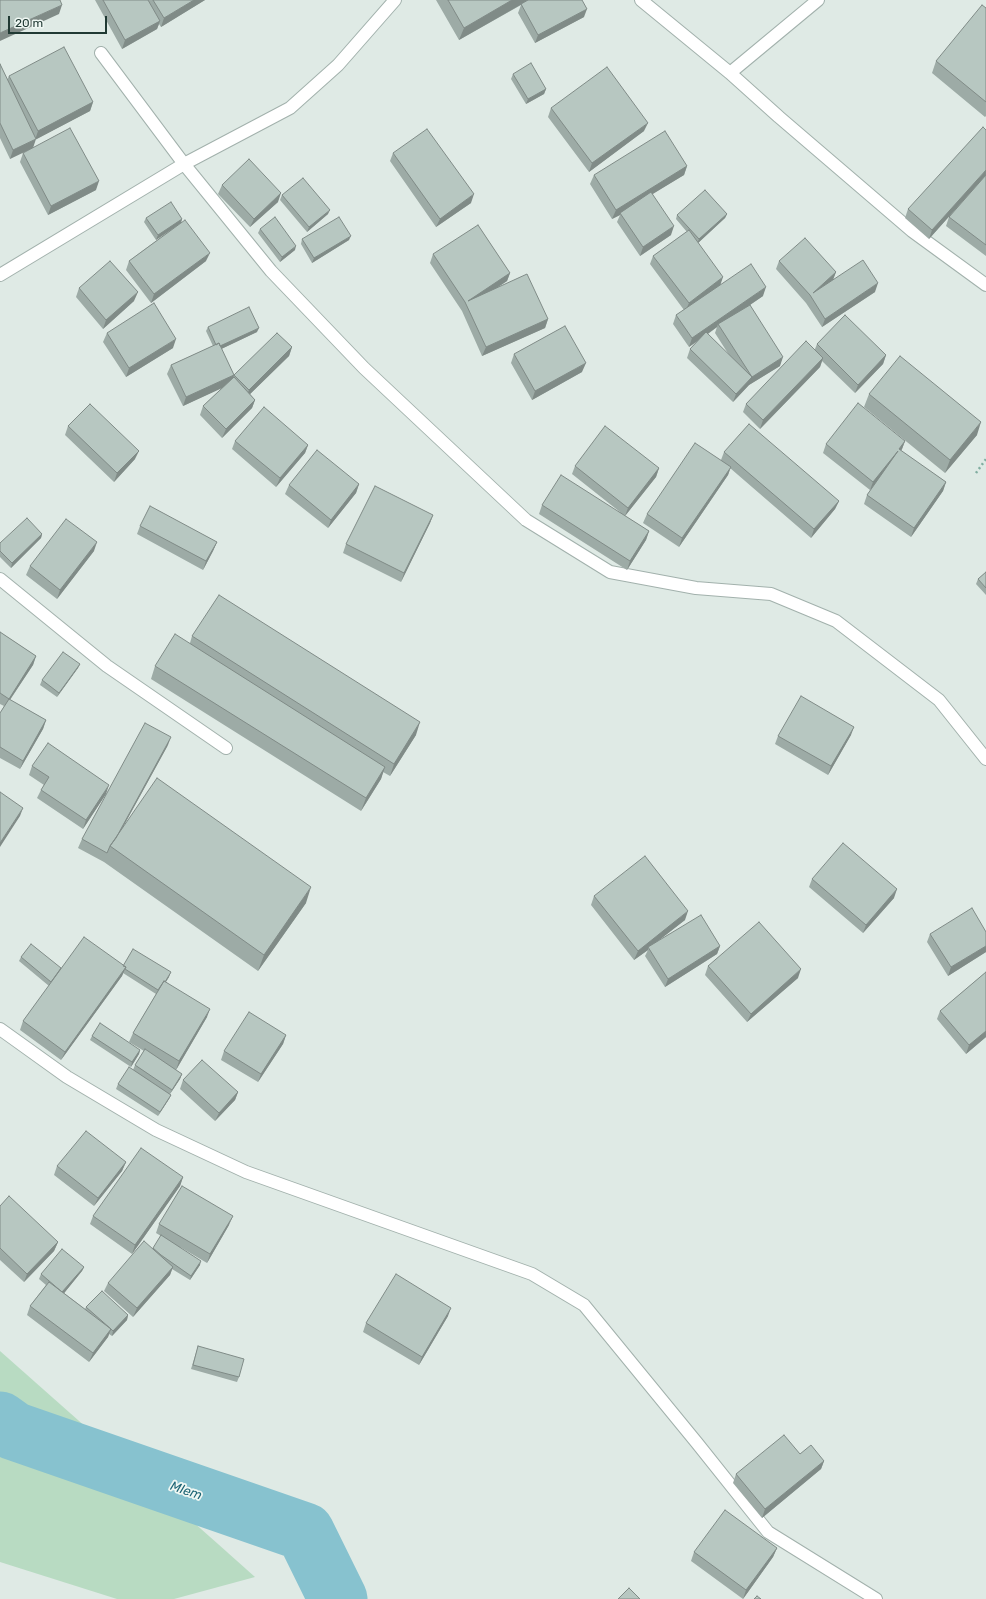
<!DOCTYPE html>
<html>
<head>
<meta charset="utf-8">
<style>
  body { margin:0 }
  #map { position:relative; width:986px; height:1599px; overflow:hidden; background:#dfeae5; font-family:Rubik,sans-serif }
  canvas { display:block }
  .scale { position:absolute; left:8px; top:16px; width:99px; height:18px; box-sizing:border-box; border:2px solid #203933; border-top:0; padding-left:5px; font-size:12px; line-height:14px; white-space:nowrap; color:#203933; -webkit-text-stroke:3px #eff7f3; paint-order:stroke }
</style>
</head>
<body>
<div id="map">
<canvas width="986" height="1599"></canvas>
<div class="scale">20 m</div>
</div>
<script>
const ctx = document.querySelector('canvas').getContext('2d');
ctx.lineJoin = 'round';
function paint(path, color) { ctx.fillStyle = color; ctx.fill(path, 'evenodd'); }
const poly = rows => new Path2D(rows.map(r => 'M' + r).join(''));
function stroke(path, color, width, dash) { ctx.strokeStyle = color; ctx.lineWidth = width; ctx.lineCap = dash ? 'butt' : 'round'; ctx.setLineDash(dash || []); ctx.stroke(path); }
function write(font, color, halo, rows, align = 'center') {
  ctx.font = font + ' Rubik,sans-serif'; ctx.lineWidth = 3.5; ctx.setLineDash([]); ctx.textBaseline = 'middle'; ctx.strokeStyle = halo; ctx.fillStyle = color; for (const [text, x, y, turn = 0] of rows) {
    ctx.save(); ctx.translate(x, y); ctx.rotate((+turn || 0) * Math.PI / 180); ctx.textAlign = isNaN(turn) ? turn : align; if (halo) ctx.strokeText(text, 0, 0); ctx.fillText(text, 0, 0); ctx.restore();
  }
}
paint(poly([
  [0,1351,218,1544,255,1577,174,1599,117,1599,0,1562]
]), '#b8dbc2');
stroke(poly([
  [0,1421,14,1431,305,1532,338,1599]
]), '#87c2cf', 59);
const minor = poly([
  [641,0,730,73,779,117,912,231,986,285],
  [101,53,184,164,271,271,364,368,526,520,610,572,696,588,771,594,836,621,939,700,986,759],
  [730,73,818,0],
  [0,275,184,164,290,108,338,65,395,0],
  [0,579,107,666,226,748],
  [0,1029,67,1077,156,1130,246,1172,532,1274,584,1305,697,1443,768,1532,876,1599]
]);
stroke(minor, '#a2b1ac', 14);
stroke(poly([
  [976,473,986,459]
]), '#80ada0', 2.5, [2, 3]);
stroke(minor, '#fff', 12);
paint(poly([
  [95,0,205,0,161,27,159,24,157,29,122,49],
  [436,0,582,0,584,17,535,43,518,13,521,5,459,40],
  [986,8,986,116,985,117,932,73,936,61],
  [0,64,7,80,9,76,93,102,90,111,36,139,10,159,0,138],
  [513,74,546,89,544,94,526,104,511,79],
  [551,108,644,131,589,172,548,117],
  [23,153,96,190,48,215,20,162],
  [393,153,471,203,436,227,390,161],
  [687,166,684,175,652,194,671,235,640,256,617,222,620,215,612,219,590,184,594,175],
  [986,175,986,256,946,226,949,217],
  [986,175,929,239,905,218,908,209],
  [222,185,278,202,250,227,218,194],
  [282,195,328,214,307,232,280,200],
  [727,214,725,218,698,243,721,285,763,296,750,305,780,366,749,385,733,402,687,358,690,349,697,341,689,347,673,324,676,315,684,310,650,264,653,256,687,232,676,219,677,215],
  [717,327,715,333,729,355,708,334],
  [146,218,182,219,181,222,206,261,151,303,126,270,129,261,172,229,156,240,144,222],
  [260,229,295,250,280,262,258,233],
  [302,239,349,240,312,263,301,244],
  [433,254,510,273,507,281,497,288,548,319,545,328,482,356,462,311,430,263],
  [779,261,836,272,833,279,875,292,822,327,806,303,776,269],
  [79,288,134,301,103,329,76,297],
  [208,327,257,332,221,349,234,375,292,347,289,356,250,394,255,400,252,408,222,438,200,415,203,406,223,387,183,406,167,374,171,365,213,346,206,331],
  [107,333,173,348,126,377,103,342],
  [817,344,886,355,883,364,855,393,822,361,820,367,760,429,743,412,746,404,815,349],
  [514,354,582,372,532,400,511,363],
  [869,394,977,435,945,473,864,407],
  [68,426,135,459,114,482,65,435],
  [235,441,308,445,305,453,276,487,232,449],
  [905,441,902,449,901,451,946,482,943,491,911,537,864,504,867,495,873,486,870,490,823,453,826,444],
  [724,452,839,501,835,509,811,538,730,468,728,475,679,547,643,523,647,514,721,460],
  [575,466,659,468,656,477,625,516,649,531,646,540,627,570,539,514,542,505,620,512,572,474],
  [359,484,356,493,328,528,285,494,289,485],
  [433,515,430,523,401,582,343,553,346,544],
  [140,526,217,542,213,551,203,570,137,534],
  [42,534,41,538,11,568,0,557,0,543],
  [94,551,57,599,26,575,30,566],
  [986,572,986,595,976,584,978,579],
  [0,632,36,656,33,665,10,700,46,720,43,729,20,769,0,758,0,713,4,706,0,704],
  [192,636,416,735,390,776,383,772,381,779,361,811,151,679,155,666,190,643],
  [80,664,78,668,57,697,40,685,42,680],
  [851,735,828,775,775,744,778,736],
  [168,745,123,827,306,903,258,971,104,862,78,848,82,839],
  [32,766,106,794,83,829,37,798,41,790,44,785,29,775],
  [812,879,894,898,863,933,809,887],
  [594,896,685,920,658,941,720,946,717,954,665,987,645,956,648,950,634,960,591,905],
  [986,932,986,952,948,976,927,942,930,934],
  [21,957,61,968,123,966,169,977,166,982,207,1017,176,1070,170,1066,182,1074,180,1079,170,1094,171,1095,169,1099,158,1116,116,1089,118,1084,133,1070,135,1065,144,1051,129,1042,133,1033,156,994,123,973,122,976,61,1060,20,1030,23,1021,49,986,19,961],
  [708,966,798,978,747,1022,705,975],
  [986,972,986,1037,966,1054,937,1019,940,1011],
  [286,1035,283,1044,258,1082,221,1060,224,1051],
  [92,1036,140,1050,139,1054,131,1067,90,1040],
  [183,1080,238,1092,235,1100,215,1121,180,1089],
  [126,1162,122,1171,94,1206,54,1175,57,1166],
  [183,1177,180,1186,132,1254,90,1224,93,1216],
  [0,1206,58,1242,54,1251,24,1282,0,1260],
  [159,1224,229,1225,207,1263,180,1247,200,1265,190,1280,172,1269,170,1275,133,1317,104,1291,108,1283,153,1248,161,1236,156,1233],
  [84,1267,82,1271,64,1293,85,1309,86,1307,128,1315,127,1320,112,1336,109,1334,108,1337,89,1362,27,1315,30,1306,46,1285,39,1279,41,1274],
  [448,1316,419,1365,363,1332,366,1323],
  [198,1346,239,1377,237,1382,191,1369],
  [800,1454,824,1461,821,1469,762,1518,733,1483,736,1474],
  [777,1548,773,1557,743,1599,691,1561,694,1552]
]), '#9daba6');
paint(poly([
  [194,0,205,0,161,27,164,18],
  [512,0,529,0,459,40,464,28],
  [62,5,59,14,0,41,0,33],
  [587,9,584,17,535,43,538,35],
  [160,21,157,29,122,49,125,40],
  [546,89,544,94,526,104,528,99],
  [93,102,90,111,35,140,38,131],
  [648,123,644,131,589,172,592,163],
  [36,139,33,148,10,159,13,150],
  [687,166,684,175,620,214,620,213,620,215,612,219,616,210],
  [986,170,986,175,929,239,932,230],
  [99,181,96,190,48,215,51,206],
  [281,193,278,202,250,227,254,219],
  [474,194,471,203,436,227,440,219],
  [330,210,328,214,307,232,309,227],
  [727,214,725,218,697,244,699,239],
  [182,219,181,223,156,240,158,235],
  [674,226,671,235,640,256,643,247],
  [351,236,349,240,312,263,314,258],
  [296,246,295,250,280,262,282,257],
  [210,253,206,261,151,303,154,294],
  [836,272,833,280,813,293],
  [510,273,507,281,468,307,468,301],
  [723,277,720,286,685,312,689,303],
  [878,283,875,292,822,327,825,319],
  [766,287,763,296,719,326,718,324,717,327,689,347,692,338],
  [138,292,134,301,103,329,106,320],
  [548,319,545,328,482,356,486,347],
  [259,328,257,332,215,352,217,347],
  [176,339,173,348,126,377,129,368],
  [292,347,289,356,245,399,249,390],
  [886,355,883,364,855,393,858,385],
  [783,357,780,366,749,385,733,402,736,394,752,377],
  [823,358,820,367,760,429,763,420],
  [586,363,582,372,532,400,535,391],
  [234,375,231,384,183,406,186,397],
  [255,400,252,408,222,438,226,429],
  [981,422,977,435,945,473,950,460],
  [905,441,902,449,896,458,899,449],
  [308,445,305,453,276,487,280,478],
  [139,451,135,459,114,482,117,473],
  [898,451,895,460,870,490,873,482],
  [731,467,728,475,679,547,682,538],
  [659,468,656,477,625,516,628,508],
  [946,482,943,491,911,537,914,528],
  [359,484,356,493,328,528,331,520],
  [839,501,835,509,811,538,814,529],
  [433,515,430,523,401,582,404,573],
  [649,531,646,540,627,570,630,561],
  [42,534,41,538,11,568,12,563],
  [97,542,94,551,57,599,60,590],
  [217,542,213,551,203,570,206,561],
  [36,656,33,665,5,707,9,699],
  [80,664,78,668,57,697,59,693],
  [46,720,43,729,20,769,23,761],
  [420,722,416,735,390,776,394,764],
  [854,727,851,735,828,775,831,766],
  [171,737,168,745,112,847,111,847],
  [385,767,381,779,361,811,366,798],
  [109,785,106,794,83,829,86,820],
  [23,808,20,816,0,847,0,843],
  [311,887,306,903,258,971,264,955],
  [897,889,894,898,863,933,866,925],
  [688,911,685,920,649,948,648,947,648,950,634,960,638,951],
  [720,946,717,954,665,987,668,979],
  [986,946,986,952,948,976,951,967],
  [126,967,122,976,61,1060,65,1052],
  [801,969,798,978,747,1022,751,1014],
  [171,972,169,977,157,995,159,990],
  [210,1009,207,1017,176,1070,179,1061],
  [986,1031,986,1037,966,1054,969,1045],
  [286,1035,283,1044,258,1082,261,1074],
  [140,1050,139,1054,131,1067,132,1062],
  [182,1074,180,1079,170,1094,172,1090],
  [238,1092,235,1100,215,1121,219,1113],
  [171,1095,169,1099,158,1116,160,1112],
  [126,1162,122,1171,94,1206,98,1198],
  [183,1177,180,1186,132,1254,135,1245],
  [233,1216,229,1225,207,1263,210,1254],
  [58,1242,54,1251,24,1282,27,1274],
  [201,1261,200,1265,190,1280,191,1276],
  [84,1267,82,1271,61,1297,62,1292],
  [173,1267,170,1275,133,1317,137,1308],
  [451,1308,448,1316,419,1365,422,1357],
  [128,1315,127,1320,112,1336,113,1331],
  [111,1329,108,1337,89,1362,93,1353],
  [824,1461,821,1469,762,1518,765,1509],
  [777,1548,773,1557,743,1599,746,1590]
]), '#808b87');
const building = poly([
  [0,0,60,0,62,5,0,33,0,0],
  [103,0,148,0,160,21,125,40,103,0],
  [153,0,194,0,164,18,153,0],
  [448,0,512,0,464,28,448,0],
  [528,0,582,0,587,9,538,35,521,4,528,0],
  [982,5,986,8,986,102,936,61,982,5],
  [64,47,93,102,38,131,9,76,64,47],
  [531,63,546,89,528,99,513,74,531,63],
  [0,64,36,139,13,150,0,123,0,64],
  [607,67,648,123,592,163,551,108,607,67],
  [983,127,986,130,986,170,932,230,908,209,983,127],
  [70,128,99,181,51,206,23,153,70,128],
  [427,129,474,194,440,219,393,153,427,129],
  [665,131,687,166,616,210,594,175,665,131],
  [249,159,281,193,254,219,222,185,249,159],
  [986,175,986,245,949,217,986,175],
  [303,178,330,210,309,227,282,195,303,178],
  [705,190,727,214,699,239,677,215,705,190],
  [651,192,674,226,643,247,620,213,651,192],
  [171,202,182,219,158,235,146,218,171,202],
  [275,217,296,246,282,257,260,229,275,217],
  [339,217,351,236,314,258,302,239,339,217],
  [185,220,210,253,154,294,129,261,185,220],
  [478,225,510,273,468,301,527,274,548,319,486,347,465,302,433,254,478,225],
  [689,230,723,277,689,303,653,256,689,230],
  [805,238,836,272,813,293,863,260,878,283,825,319,810,295,779,261,805,238],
  [110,261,138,292,106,320,79,288,110,261],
  [751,264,766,287,692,338,676,315,751,264],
  [154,303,176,339,129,368,107,333,154,303],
  [750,305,783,357,752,377,736,394,690,349,706,332,752,377,718,324,750,305],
  [249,307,259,328,220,346,219,343,216,345,208,327,249,307],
  [845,315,886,355,858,385,817,344,845,315],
  [565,326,586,363,535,391,514,354,565,326],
  [277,333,292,347,249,390,234,375,186,397,171,365,219,343,234,375,277,333],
  [806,341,823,358,763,420,746,404,806,341],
  [900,356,981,422,950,460,869,394,900,356],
  [234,377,255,400,226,429,203,406,234,377],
  [858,403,905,441,899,449,946,482,914,528,867,495,898,451,873,482,826,444,858,403],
  [90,404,139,451,117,473,68,426,90,404],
  [264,407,308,445,280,478,235,441,264,407],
  [749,424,839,501,814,529,724,452,749,424],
  [605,426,659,468,628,508,575,466,605,426],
  [695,443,731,467,682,538,647,514,695,443],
  [317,450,359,484,331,520,289,485,317,450],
  [561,475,649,531,630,561,542,505,561,475],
  [375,486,433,515,404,573,346,544,375,486],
  [150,506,217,542,206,561,140,526,150,506],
  [27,518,42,534,12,563,0,551,0,543,27,518],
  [66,519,97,542,60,590,30,566,66,519],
  [986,572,986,588,978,579,986,572],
  [219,595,420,722,394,764,192,636,219,595],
  [0,632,36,656,9,699,0,693,0,632],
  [175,634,385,767,366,798,155,666,175,634],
  [63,652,80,664,59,693,42,680,63,652],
  [801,696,854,727,831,766,778,736,801,696],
  [9,699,46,720,23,761,0,747,0,713,9,699],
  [145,723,171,737,116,838,110,846,107,853,82,839,145,723],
  [48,743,109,785,86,820,41,790,49,777,32,766,48,743],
  [157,778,311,887,264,955,110,846,157,778],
  [0,792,23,808,0,843,0,792],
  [843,843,897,889,866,925,812,879,843,843],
  [645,856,688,911,638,951,594,896,645,856],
  [972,908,986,932,986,946,951,967,930,934,972,908],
  [701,915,720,946,668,979,648,947,701,915],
  [759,922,801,969,751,1014,708,966,759,922],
  [84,937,126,967,65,1052,23,1021,84,937],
  [31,944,61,968,51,982,21,957,31,944],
  [133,949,171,972,165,982,164,981,158,990,125,969,126,967,123,966,133,949],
  [986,972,986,1031,969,1045,940,1011,986,972],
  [164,981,210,1009,179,1061,133,1033,164,981],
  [249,1012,286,1035,261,1074,224,1051,249,1012],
  [100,1023,140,1050,132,1062,92,1036,100,1023],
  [145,1049,182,1074,172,1090,135,1065,145,1049],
  [202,1060,238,1092,219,1113,183,1080,202,1060],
  [129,1067,171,1095,160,1112,118,1084,129,1067],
  [86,1131,126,1162,98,1198,57,1166,86,1131],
  [141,1148,183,1177,135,1245,93,1216,141,1148],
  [182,1186,233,1216,210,1254,159,1224,182,1186],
  [9,1196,58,1242,27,1274,0,1248,0,1206,9,1196],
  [161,1235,201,1261,191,1276,161,1255,153,1248,161,1235],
  [144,1241,173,1267,137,1308,108,1283,144,1241],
  [62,1249,84,1267,62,1292,41,1274,62,1249],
  [396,1274,451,1308,422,1357,366,1323,396,1274],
  [49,1282,111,1329,93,1353,30,1306,49,1282],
  [102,1291,128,1315,113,1331,111,1329,86,1307,102,1291],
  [198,1346,244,1359,239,1377,193,1365,198,1346],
  [784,1435,800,1454,811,1445,824,1461,765,1509,736,1474,784,1435],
  [725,1510,777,1548,746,1590,694,1552,725,1510],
  [629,1588,640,1599,618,1599,629,1588],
  [757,1596,761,1599,754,1599,757,1596]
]);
paint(building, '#b7c7c1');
stroke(building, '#808b87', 1);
write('italic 13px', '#1c6474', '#eff7f3', [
  ["Mlem",186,1491,19]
]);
</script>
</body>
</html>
